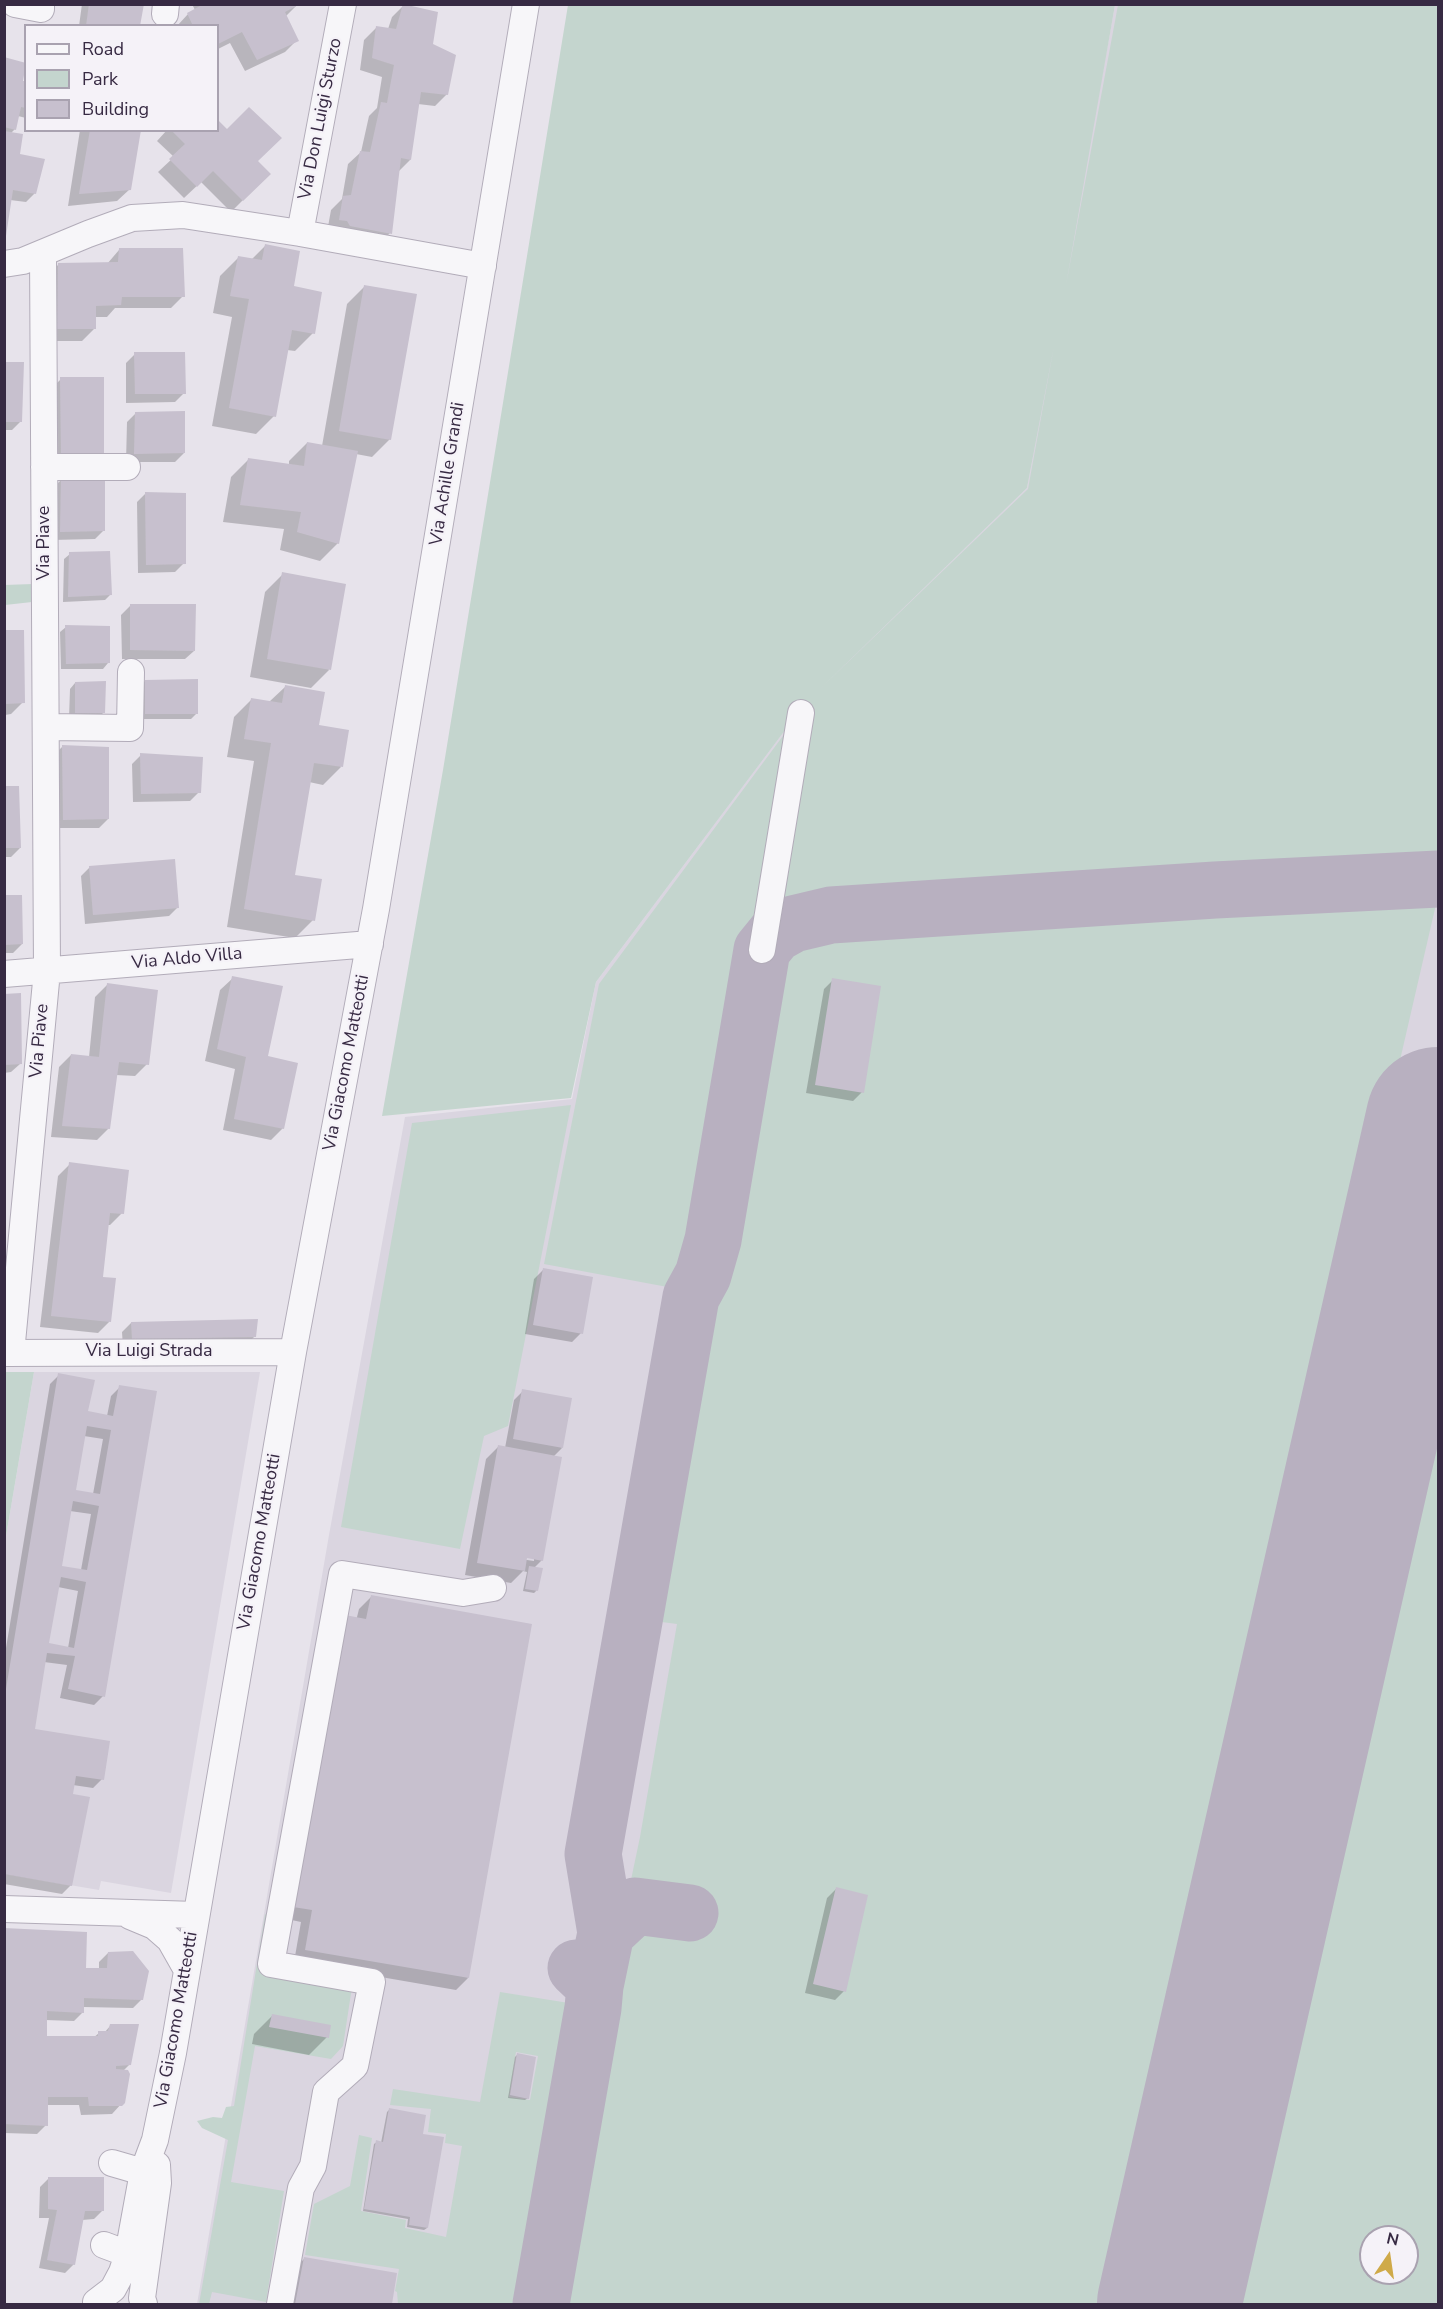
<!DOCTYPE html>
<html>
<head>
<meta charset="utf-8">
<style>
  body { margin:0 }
  #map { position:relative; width:1443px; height:2309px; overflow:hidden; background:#e7e3eb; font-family:"Nunito Sans",sans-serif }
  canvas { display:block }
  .frame { position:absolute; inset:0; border:6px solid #372a43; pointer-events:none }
  .legend { position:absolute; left:24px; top:24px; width:195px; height:108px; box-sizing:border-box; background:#f5f2f8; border:2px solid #a9a2b0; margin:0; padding:8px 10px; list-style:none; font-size:18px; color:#372a43 }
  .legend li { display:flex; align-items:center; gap:12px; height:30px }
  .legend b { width:30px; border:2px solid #a9a2b0 }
  .north { position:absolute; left:1359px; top:2225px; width:60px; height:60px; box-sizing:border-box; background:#f5f2f8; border:2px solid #a9a2b0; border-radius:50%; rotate:13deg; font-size:16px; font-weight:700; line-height:24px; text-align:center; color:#372a43 }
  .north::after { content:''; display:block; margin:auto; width:21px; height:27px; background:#cfaa49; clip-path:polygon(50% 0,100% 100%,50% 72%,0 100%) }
</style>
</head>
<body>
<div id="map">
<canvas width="1443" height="2309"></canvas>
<div class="frame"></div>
<ul class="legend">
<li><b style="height:8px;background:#f7f6f9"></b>Road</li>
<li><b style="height:16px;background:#c4d5ce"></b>Park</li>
<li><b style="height:16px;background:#c7c0ce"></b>Building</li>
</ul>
<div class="north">N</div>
</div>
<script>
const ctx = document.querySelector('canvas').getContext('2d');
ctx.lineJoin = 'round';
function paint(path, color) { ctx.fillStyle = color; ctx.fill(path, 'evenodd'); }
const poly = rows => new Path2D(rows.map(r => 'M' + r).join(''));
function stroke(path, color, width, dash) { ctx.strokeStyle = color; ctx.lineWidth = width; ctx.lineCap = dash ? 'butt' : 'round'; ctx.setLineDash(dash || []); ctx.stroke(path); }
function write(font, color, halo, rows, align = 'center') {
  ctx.font = font + ' "Nunito Sans",sans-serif'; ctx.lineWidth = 4.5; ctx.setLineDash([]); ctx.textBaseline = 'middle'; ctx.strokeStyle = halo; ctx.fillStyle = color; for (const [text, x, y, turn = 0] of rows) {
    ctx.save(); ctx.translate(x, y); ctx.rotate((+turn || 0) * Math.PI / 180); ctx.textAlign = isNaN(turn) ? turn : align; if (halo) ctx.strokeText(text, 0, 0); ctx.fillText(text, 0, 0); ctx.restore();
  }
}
paint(poly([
  [1115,5,1438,5,1438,2304,197,2304,329,1535,405,1117,572,1099,596,982,806,702,1027,488],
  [1371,2237,1407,2237,1407,2273,1371,2273],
  [34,1372,260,1372,171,1893,101,1881,99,1890,5,1874,5,1542]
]), '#dad5e0');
paint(poly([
  [568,5,1115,5,1066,285,1118,5,1438,5,1438,863,1356,867,1245,878,828,904,776,905,807,701,596,982,571,1098,382,1116,443,770],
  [1054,346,1028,489,820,689,1027,488],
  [33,584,32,602,5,605,4,585],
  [794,721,689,1291,544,1264,599,984],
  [1331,893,1333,902,1437,900,1294,1519,1117,2304,566,2304,636,1899,627,1899,640,1837,677,1624,654,1621,713,1303,772,954,792,938,890,920],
  [571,1105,508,1426,484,1436,460,1549,341,1527,412,1123],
  [1438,1337,1438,2304,1221,2304,1293,1980],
  [1371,2237,1407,2237,1407,2273,1371,2273],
  [5,1372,34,1372,5,1542,4,1372],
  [265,1914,273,1921,264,1970,352,1987,343,2046,331,2059,255,2046,231,2182,284,2191,266,2302,212,2292,209,2304,199,2304,228,2140,202,2128,197,2121,213,2117,222,2118,226,2107,234,2106],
  [500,1992,569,2003,519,2304,398,2304,397,2292,395,2291,399,2269,305,2255,314,2204,350,2186,359,2135,372,2138,361,2211,406,2220,405,2228,446,2237,462,2146,445,2143,446,2134,428,2132,431,2109,390,2105,393,2089,480,2102],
  [516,2052,538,2056,530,2100,509,2097]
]), '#c4d5ce');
paint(poly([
  [82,4,142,4,138,26,79,26],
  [192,4,298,4,285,17,297,40,285,52,245,71,230,43,218,49,218,26,177,26,188,14,195,10],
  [404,5,432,45,447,94,435,106,418,104,410,160,398,172,390,233,378,245,327,232,331,210,342,199,348,164,361,152,369,116,377,108,382,77,360,70,364,40,376,28,388,29,392,17],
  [4,59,21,82,26,83,26,118,18,116,15,129,10,134,35,193,26,202,10,200,4,234],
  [218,122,269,174,231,212,201,182,184,198,158,172,174,157,157,141,167,130,218,130],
  [80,130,139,130,130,189,117,201,68,206],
  [265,246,292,288,313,333,295,351,287,350,274,416,256,434,212,426,232,317,213,313,220,276,238,258,251,260],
  [119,250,183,296,171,308,115,308,107,317,94,317,94,329,82,341,46,341,46,277,58,265,107,264],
  [365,286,390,439,372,457,356,454,338,543,320,561,280,550,284,529,223,522,231,477,249,459,289,465,289,461,307,443,322,446,347,304],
  [135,354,184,393,175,402,126,403,126,363],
  [4,363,21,421,12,430,4,430],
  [61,379,103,455,52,464,52,388],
  [136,413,184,453,175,462,126,462,127,422],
  [62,479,104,530,95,539,52,540,53,488],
  [146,493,184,563,175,572,138,573,137,502],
  [70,554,110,595,105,600,63,602,64,559],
  [283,574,329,670,311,688,250,677,265,592],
  [130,606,194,651,185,659,122,659,121,615],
  [66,627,108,663,103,669,61,669,60,632],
  [4,631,22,632,23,702,11,714,5,715,4,759],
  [145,681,197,713,191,719,140,719,139,687],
  [75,683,104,712,98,718,69,718,70,689],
  [285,687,317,726,341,767,323,785,309,782,293,876,313,920,295,938,227,927,254,761,227,757,234,717,252,699,269,702],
  [63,746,108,819,99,828,55,828,54,755],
  [141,755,199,792,190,801,133,802,132,764],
  [4,787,20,848,11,857,4,857],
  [90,867,178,907,169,916,85,924,81,876],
  [4,897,22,944,13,953,4,953],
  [233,978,266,1057,283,1128,271,1140,223,1130,235,1069,205,1061,220,990],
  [833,980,862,1092,853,1101,806,1093,824,989],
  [107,985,147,1064,135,1076,116,1075,109,1128,97,1140,51,1137,59,1067,71,1055,89,1057,95,997],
  [4,995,20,1064,11,1072,4,1073],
  [70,1164,122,1213,110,1225,107,1225,101,1278,110,1321,98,1333,40,1327,58,1176],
  [543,1270,581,1333,572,1342,525,1334,534,1279],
  [131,1323,255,1336,246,1345,123,1348,122,1332],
  [59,1375,87,1413,107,1416,111,1396,120,1387,103,1696,94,1705,60,1698,67,1665,44,1662,33,1730,102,1779,93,1788,73,1785,71,1885,62,1894,4,1884,4,1660,50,1384],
  [84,1436,103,1439,93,1494,74,1491],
  [70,1511,91,1514,81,1570,61,1567],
  [58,1587,78,1591,68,1648,47,1645],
  [523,1391,562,1448,553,1457,542,1560,534,1568,537,1590,534,1593,523,1591,527,1572,523,1571,511,1583,465,1575,486,1459,498,1447,505,1448,514,1400],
  [520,1556,534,1558,534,1561,520,1559],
  [371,1597,468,1978,456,1990,294,1962,301,1922,282,1918,359,1609],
  [836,1889,844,1991,835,2000,805,1993,827,1898],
  [4,1930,84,1970,99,1970,99,1962,108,1953,142,1999,133,2008,83,2007,83,2012,74,2021,45,2020,45,2038,93,2038,99,2033,104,2033,111,2025,130,2064,123,2071,123,2102,112,2114,81,2115,79,2105,46,2105,46,2125,37,2134,4,2133],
  [272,2016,327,2037,309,2055,252,2044,254,2034],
  [517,2055,528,2098,525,2100,508,2098,515,2057],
  [389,2110,421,2135,427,2228,424,2230,407,2227,408,2219,363,2211,374,2144,377,2142,381,2143,387,2112],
  [49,2178,103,2210,94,2219,82,2220,74,2264,65,2273,39,2268,49,2218,39,2218,40,2187],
  [304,2259,396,2274,390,2304,286,2304,292,2271]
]), '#0003');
stroke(poly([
  [606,1933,635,1906,690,1913],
  [595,1986,606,1933,593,1854,691,1297,703,1275,713,1240,762,950,775,934,793,924,831,915,1215,890,1438,879],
  [541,2304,593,2008,595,1986,576,1968]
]), '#b8b0c0', 57);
stroke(poly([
  [1169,2304,1438,1119]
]), '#b8b0c0', 144);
paint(poly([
  [89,4,144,4,140,26,86,26],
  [204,4,300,4,285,12,299,41,257,60,242,32,218,44,218,26,193,26,187,13],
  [403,4,438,12,433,44,456,55,448,95,421,92,411,160,401,158,392,234,350,226,347,221,339,220,343,196,351,195,360,151,370,152,381,102,387,103,394,65,372,58,376,26,396,29],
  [4,57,26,63,23,81,26,81,26,108,21,107,16,130,4,127],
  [249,107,282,138,258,161,271,174,243,201,213,171,197,187,169,159,185,144,171,130,218,130,218,120,227,129],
  [90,130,141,130,131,190,79,194],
  [4,131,23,134,20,154,45,159,36,194,13,190,6,236],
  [265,244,300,251,294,286,322,292,315,334,292,330,276,417,229,408,249,299,230,296,238,256,262,260],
  [119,248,183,248,185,297,122,297,121,305,96,306,96,329,57,329,58,263,118,262],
  [364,285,417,294,391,440,339,431],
  [134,352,185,352,186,394,135,394],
  [4,362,24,362,22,422,4,422],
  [60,377,104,377,104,456,61,456],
  [185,411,185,453,134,454,135,412],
  [307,442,358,451,339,544,297,532,301,512,240,505,248,458,304,466],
  [61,478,105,478,105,531,60,532],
  [145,492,186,493,186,564,146,565],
  [110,551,112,595,68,597,69,552],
  [282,572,346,584,331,670,267,659],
  [130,604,196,604,195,651,130,650],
  [65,625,110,626,110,663,66,664],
  [5,630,24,630,25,703,5,704],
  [198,679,198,714,145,714,145,680],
  [106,681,105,713,75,713,75,682],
  [285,685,325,692,319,725,349,730,343,767,314,763,295,875,322,879,315,921,244,909,271,743,244,739,251,698,282,703],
  [62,745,109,747,109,819,63,820],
  [140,753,203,757,201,793,141,794],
  [4,786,19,786,21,848,4,848],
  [175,859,179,908,93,915,89,866],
  [4,895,22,895,23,944,4,945],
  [232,976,283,986,268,1056,298,1063,284,1129,234,1119,246,1057,217,1049],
  [832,978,881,986,864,1093,815,1085],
  [107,983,158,990,149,1065,119,1062,110,1129,62,1126,71,1054,99,1057],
  [21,993,22,1064,4,1065,4,994],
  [69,1162,129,1170,124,1214,110,1213,103,1277,116,1278,111,1322,51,1316],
  [543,1268,593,1277,583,1334,533,1325],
  [258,1319,256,1337,132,1339,131,1322],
  [58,1373,95,1380,88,1411,113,1416,119,1385,157,1391,105,1697,68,1689,75,1656,47,1653,35,1729,110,1741,104,1780,76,1776,73,1794,90,1797,72,1886,4,1874,4,1701],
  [87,1426,111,1430,100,1494,76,1490],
  [73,1501,99,1506,87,1570,62,1566],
  [61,1577,86,1582,74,1648,49,1643],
  [522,1389,572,1398,563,1448,513,1439],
  [498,1445,562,1457,543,1561,527,1558,525,1571,477,1563],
  [529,1566,543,1568,538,1591,525,1589],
  [371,1595,532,1624,469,1978,305,1950,312,1910,293,1907,345,1615,366,1619],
  [836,1887,868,1895,846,1992,813,1984],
  [4,1928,87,1932,86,1968,107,1968,108,1952,133,1951,149,1971,143,2000,84,1998,84,2013,47,2011,47,2036,98,2036,98,2031,108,2031,110,2024,139,2024,131,2065,116,2066,116,2069,128,2070,130,2074,125,2103,122,2106,89,2106,88,2097,48,2097,48,2126,4,2124],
  [272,2014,331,2025,329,2038,269,2027],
  [517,2053,536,2057,529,2099,510,2095],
  [389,2108,426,2115,423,2134,444,2137,428,2228,409,2225,410,2217,364,2209,376,2140,383,2142],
  [48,2177,104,2177,104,2211,85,2211,75,2265,47,2260,57,2210,48,2209],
  [304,2257,397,2273,392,2304,295,2304]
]), '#c7c0ce');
const minor = poly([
  [15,4,41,9,41,4],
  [165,14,166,4],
  [300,233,343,4],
  [4,264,23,261,88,234,132,218,183,215,300,233,483,266],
  [44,467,127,467],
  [46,727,130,728,131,672],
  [762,950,801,713],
  [4,974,370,944],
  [4,1353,293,1352],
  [11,1353,47,971,43,253],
  [4,1909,196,1915],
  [130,1916,154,1926,170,1940,187,1970],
  [112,2163,143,2172],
  [104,2245,128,2254],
  [96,2302,113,2289,122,2272,128,2254,143,2172,155,2140,173,2053,293,1352,376,909,526,4],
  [144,2304,142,2298,158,2183,157,2165],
  [280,2304,301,2188,313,2166,326,2092,355,2066,372,1982,271,1964,342,1574,463,1593,493,1588]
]);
stroke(minor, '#b2acb9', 28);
stroke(minor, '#f7f6f9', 26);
write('18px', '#372a43', '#f5f2f8', [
  ["Via Don Luigi Sturzo",321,119,-79],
  ["Via Achille Grandi",448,474,-81],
  ["Via Piave",45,543,-90],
  ["Via Aldo Villa",187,959,-5],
  ["Via Piave",40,1041,-85],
  ["Via Giacomo Matteotti",347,1063,-79],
  ["Via Luigi Strada",149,1352],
  ["Via Giacomo Matteotti",260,1542,-80],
  ["Via Giacomo Matteotti",177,2020,-80]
]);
</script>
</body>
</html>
